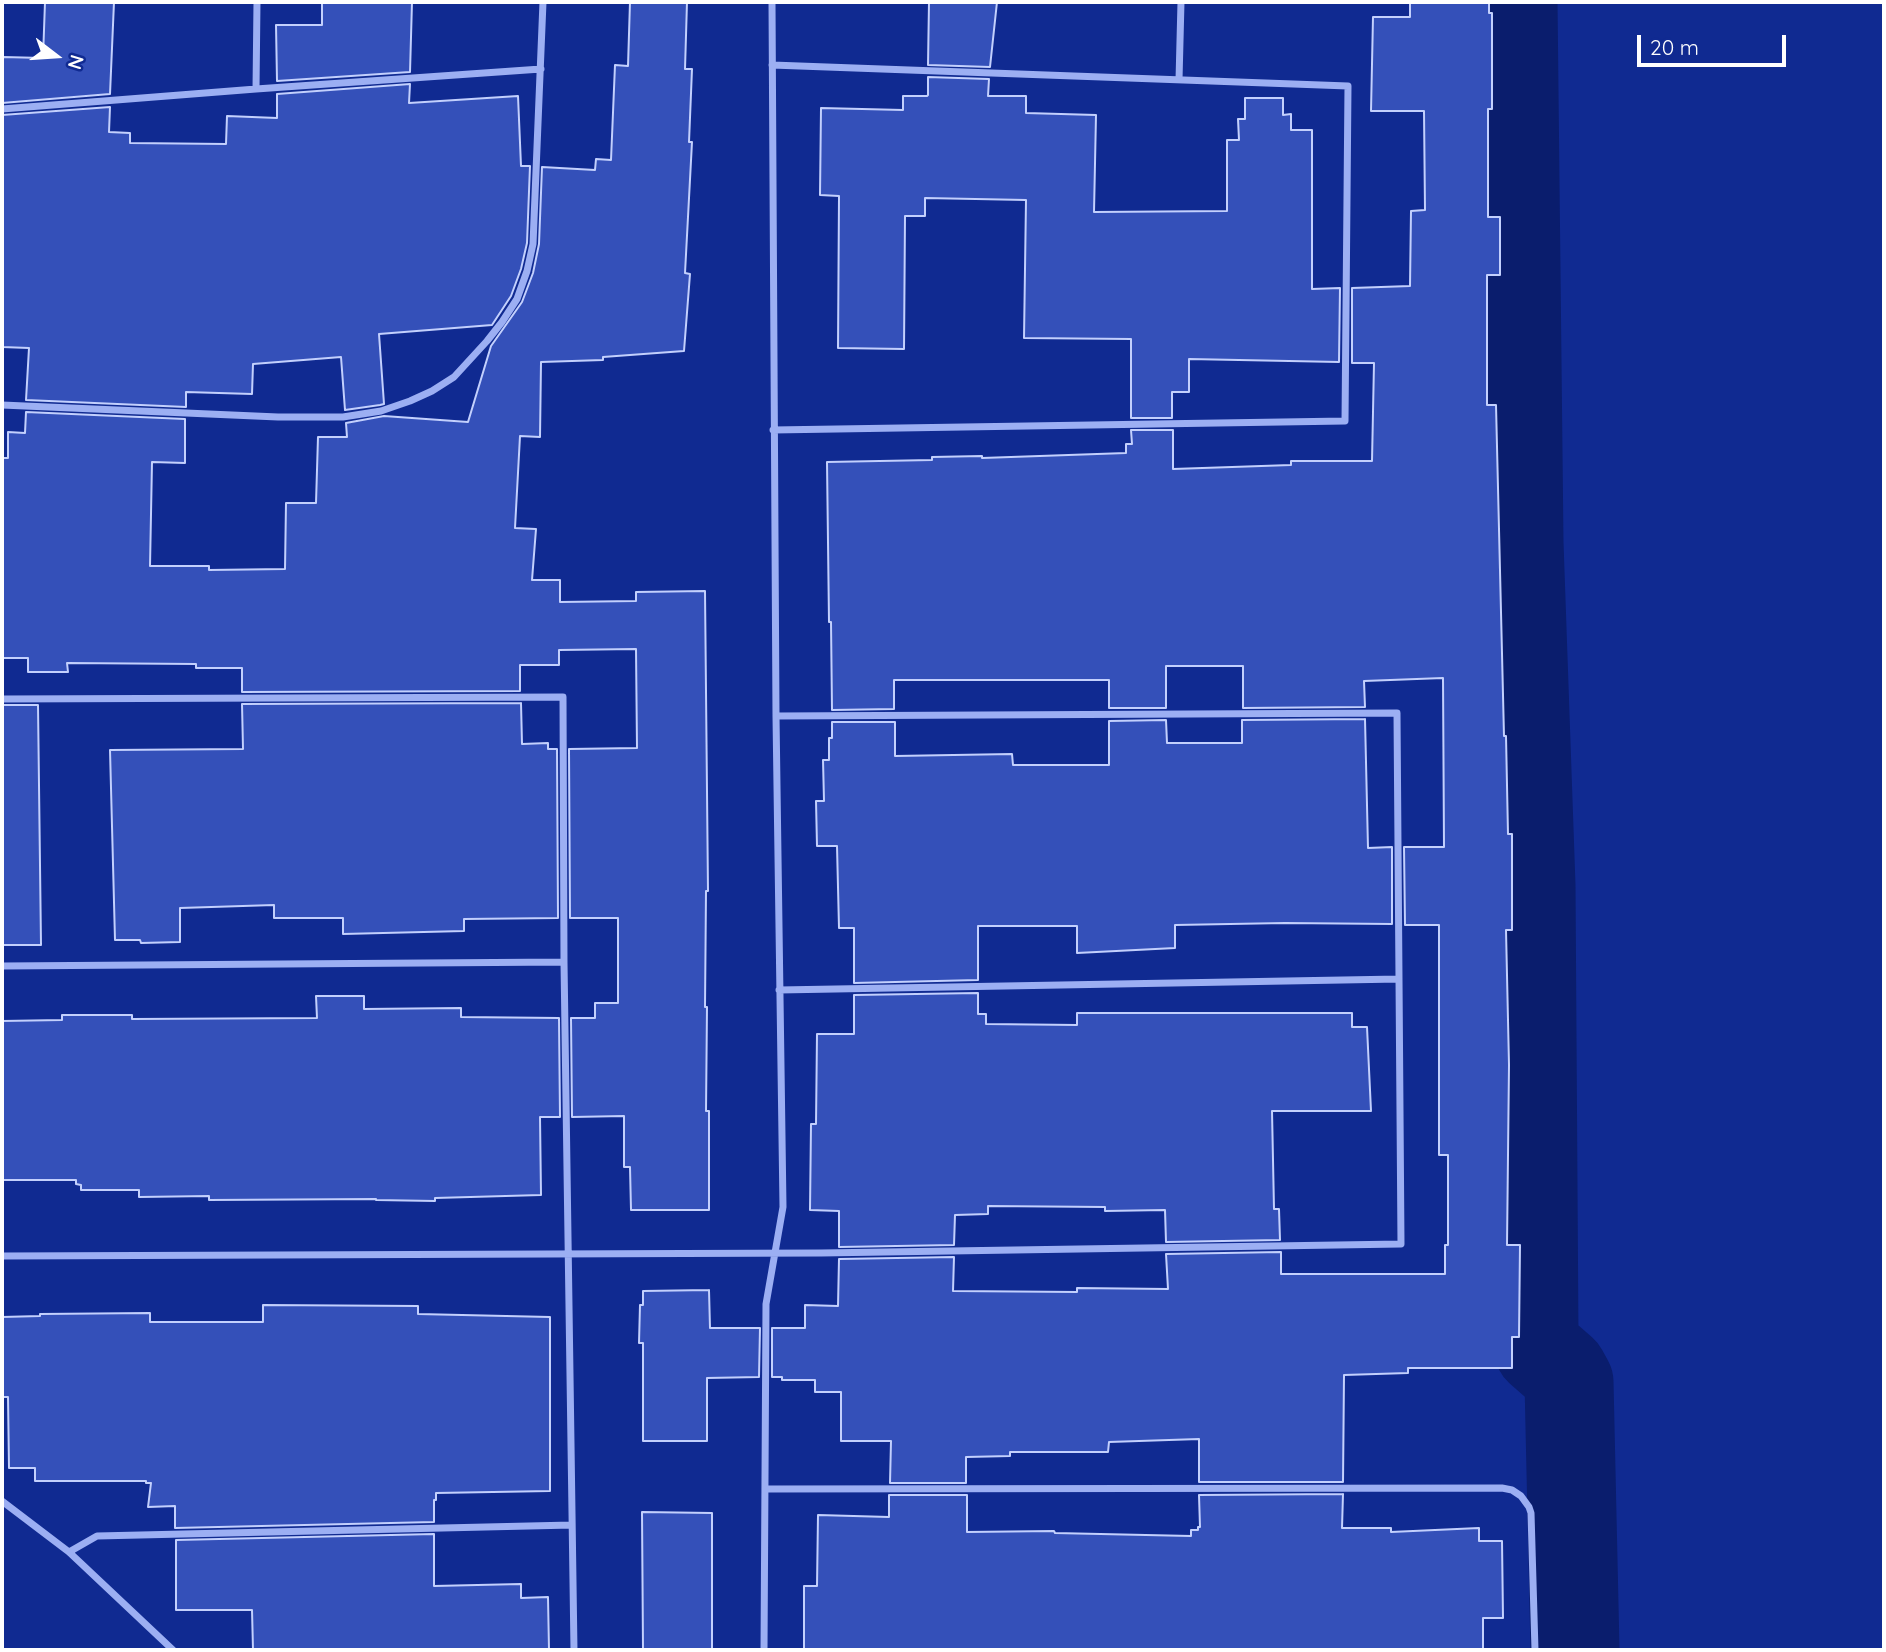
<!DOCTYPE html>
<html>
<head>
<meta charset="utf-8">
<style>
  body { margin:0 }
  #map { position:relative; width:1886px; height:1652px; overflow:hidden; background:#102a91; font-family:Quicksand,sans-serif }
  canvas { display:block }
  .frame { position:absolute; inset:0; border:4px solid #fff; pointer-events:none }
  .north { position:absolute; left:21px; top:21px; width:70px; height:70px; -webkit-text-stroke:5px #102a91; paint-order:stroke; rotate:107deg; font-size:19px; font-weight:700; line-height:28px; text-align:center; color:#fff }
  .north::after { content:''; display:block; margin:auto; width:24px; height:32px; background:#fff; clip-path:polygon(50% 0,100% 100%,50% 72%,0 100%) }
  .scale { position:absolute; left:1637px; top:35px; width:149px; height:32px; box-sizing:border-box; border:4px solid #fff; border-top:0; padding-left:9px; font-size:21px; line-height:24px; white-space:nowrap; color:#fff; -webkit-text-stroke:5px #102a91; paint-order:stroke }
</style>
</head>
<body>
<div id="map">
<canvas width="1886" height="1652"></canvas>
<div class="frame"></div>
<div class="north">N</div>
<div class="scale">20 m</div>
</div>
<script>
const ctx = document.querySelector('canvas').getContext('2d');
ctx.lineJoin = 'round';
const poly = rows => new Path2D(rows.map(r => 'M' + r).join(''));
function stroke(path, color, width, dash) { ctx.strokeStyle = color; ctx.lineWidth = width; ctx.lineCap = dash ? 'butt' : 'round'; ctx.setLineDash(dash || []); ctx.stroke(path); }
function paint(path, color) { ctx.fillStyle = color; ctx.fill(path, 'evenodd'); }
stroke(poly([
  [1513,2,1519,543,1531,886,1534,1340,1539,1350,1563,1371,1569,1382,1575,1650]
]), '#0a1d6d', 89);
const building = poly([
  [45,2,114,2,110,94,2,103,3,57,43,58,45,2],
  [331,2,412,2,410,72,277,81,276,25,322,25,322,3,331,2],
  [630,2,687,2,685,69,692,69,689,142,692,142,685,273,690,274,684,351,603,357,603,360,541,362,540,437,520,436,515,528,536,529,532,580,560,580,560,602,636,601,636,592,705,591,708,891,706,891,705,1007,707,1007,706,1111,709,1111,709,1210,631,1210,630,1167,624,1167,624,1116,572,1117,571,1018,595,1018,595,1003,618,1003,618,918,570,918,569,749,637,748,636,649,559,650,559,665,520,665,520,691,242,692,242,668,196,668,196,664,67,663,68,672,28,672,28,658,2,658,2,458,8,458,8,432,25,433,26,412,185,419,185,463,152,462,150,566,209,566,209,570,285,569,286,503,316,503,318,437,347,437,346,423,384,416,468,422,491,346,522,302,533,273,539,244,542,167,595,170,596,159,611,160,615,65,628,66,630,2],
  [929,2,997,2,990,67,928,65,929,2],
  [1410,2,1489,2,1489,13,1492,13,1492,109,1488,109,1488,217,1500,217,1500,275,1487,275,1487,405,1496,405,1504,736,1506,736,1508,834,1512,834,1512,930,1506,930,1509,1065,1507,1245,1520,1245,1519,1337,1512,1337,1512,1368,1408,1368,1408,1373,1344,1375,1343,1482,1199,1482,1199,1439,1109,1442,1108,1452,1010,1452,1010,1456,966,1457,966,1483,890,1483,891,1441,841,1441,841,1392,815,1392,815,1380,782,1380,782,1377,772,1377,772,1328,805,1328,805,1305,838,1306,839,1259,954,1257,953,1291,1077,1292,1077,1288,1168,1289,1166,1254,1281,1252,1281,1274,1445,1274,1445,1245,1448,1245,1448,1155,1439,1155,1439,925,1405,925,1404,847,1444,847,1443,678,1364,681,1365,707,1243,708,1243,666,1166,666,1166,708,1109,708,1109,680,894,680,894,709,832,710,831,622,829,622,827,462,932,460,932,457,982,456,982,458,1126,453,1126,444,1132,444,1131,430,1173,430,1173,469,1291,465,1291,461,1372,461,1374,363,1352,363,1352,288,1410,286,1411,211,1425,210,1424,111,1371,111,1373,17,1410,17,1410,2],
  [928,77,989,79,988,96,1026,96,1026,113,1096,115,1094,212,1227,211,1227,140,1239,140,1238,119,1245,119,1245,98,1283,98,1283,115,1291,114,1291,130,1312,130,1312,289,1340,288,1339,362,1189,359,1189,392,1172,392,1172,418,1131,418,1131,339,1024,338,1026,200,925,198,925,216,905,216,904,349,838,348,839,196,820,195,821,108,903,110,903,96,927,96,928,95,928,77],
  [410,84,409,103,518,96,521,166,530,166,527,243,521,269,511,296,492,325,379,334,384,404,380,405,345,410,341,357,253,364,252,394,186,392,186,407,26,400,29,348,2,347,2,115,110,107,109,132,130,133,130,143,226,144,227,116,277,118,277,94,410,84],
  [521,703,522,744,548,743,548,749,557,749,558,918,464,919,464,931,343,934,343,918,274,918,274,905,180,908,180,942,141,943,140,940,115,940,110,750,243,749,242,704,521,703],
  [2,705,38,705,41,945,3,945,2,705],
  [1365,719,1368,848,1392,847,1392,924,1285,923,1175,925,1175,948,1077,953,1077,926,978,926,978,980,854,983,854,928,839,928,837,846,817,846,816,801,824,801,823,760,829,760,829,738,832,738,832,722,895,722,895,756,1012,754,1013,765,1109,765,1109,721,1166,720,1167,743,1242,743,1242,720,1365,719],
  [978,993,978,1014,986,1014,986,1024,1077,1025,1077,1013,1352,1013,1352,1027,1367,1027,1371,1111,1272,1111,1274,1209,1279,1209,1280,1240,1166,1242,1165,1210,1105,1211,1105,1207,988,1206,988,1214,955,1215,954,1245,839,1247,839,1211,810,1210,811,1124,816,1124,817,1034,854,1034,854,995,978,993],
  [316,996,364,996,364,1009,461,1008,461,1017,559,1018,560,1117,540,1117,541,1195,435,1198,435,1201,376,1200,376,1199,209,1200,209,1196,139,1197,139,1190,81,1190,81,1185,76,1184,76,1180,2,1180,2,1021,62,1020,62,1015,132,1015,132,1019,317,1018,316,996],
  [709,1290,710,1328,760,1328,759,1377,707,1378,707,1441,643,1441,643,1343,639,1343,640,1305,643,1305,643,1291,709,1290],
  [263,1305,418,1306,418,1314,550,1317,550,1491,436,1493,436,1500,434,1500,434,1522,175,1528,175,1506,148,1507,151,1483,146,1483,146,1481,35,1481,35,1468,9,1468,8,1397,2,1397,2,1317,40,1316,40,1314,150,1313,150,1322,263,1322,263,1305],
  [1343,1494,1342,1528,1391,1528,1391,1532,1479,1528,1479,1541,1502,1541,1503,1618,1483,1618,1483,1650,804,1650,804,1586,817,1586,818,1515,889,1517,889,1495,967,1495,967,1532,1054,1531,1055,1533,1191,1536,1191,1530,1198,1530,1198,1527,1200,1527,1199,1495,1343,1494],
  [642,1512,712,1513,712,1650,643,1650,642,1512],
  [434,1534,434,1586,521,1584,521,1598,548,1597,549,1650,253,1650,252,1610,176,1610,176,1540,434,1534]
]);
paint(building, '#3450b9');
stroke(building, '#c3d0fd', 2);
stroke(poly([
  [772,65,1348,86,1345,421,773,430],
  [1179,80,1181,2],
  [256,89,257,2],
  [2,109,256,89,541,69],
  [2,405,278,417,343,417,381,411,410,401,432,391,454,377,487,341,502,322,517,299,527,271,533,244,543,2],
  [2,699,563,697,564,962,574,1650],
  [2,966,564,962],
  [779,990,1399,979],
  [2,1256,821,1253,1401,1244,1397,713,776,716],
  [765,1489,1502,1488,1512,1490,1521,1496,1529,1507,1531,1513,1535,1650],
  [2,1501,69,1552,173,1650],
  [69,1552,97,1536,572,1525],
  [764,1650,766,1304,783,1207,776,716,772,2]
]), '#9caff3', 7);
</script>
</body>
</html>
